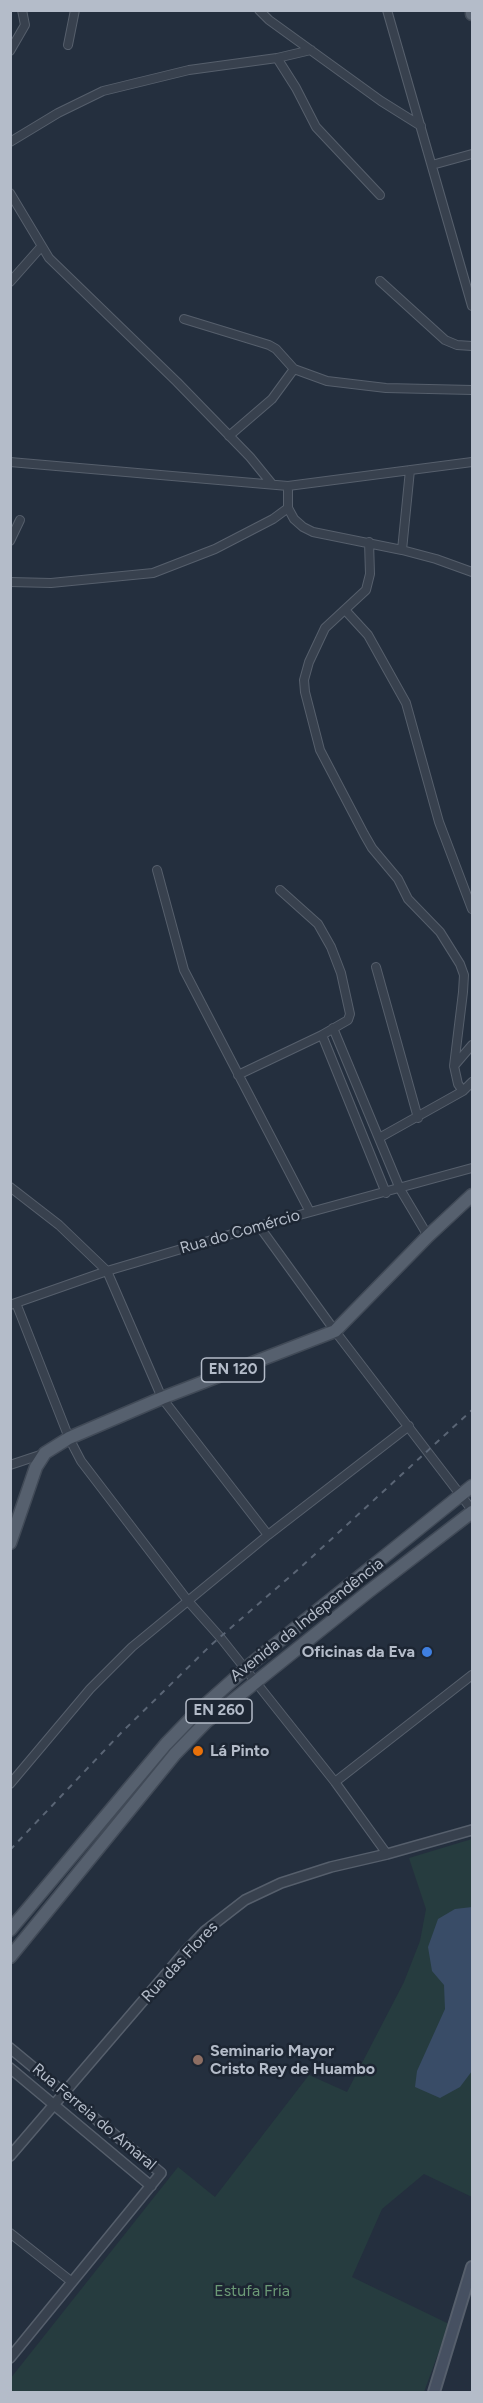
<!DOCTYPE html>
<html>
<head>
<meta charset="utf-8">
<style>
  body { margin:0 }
  #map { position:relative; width:483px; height:2403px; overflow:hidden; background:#242f3e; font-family:Figtree,sans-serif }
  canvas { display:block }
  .frame { position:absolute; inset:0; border:12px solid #b4bcc9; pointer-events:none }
</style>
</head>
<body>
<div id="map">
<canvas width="483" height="2403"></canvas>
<div class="frame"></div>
</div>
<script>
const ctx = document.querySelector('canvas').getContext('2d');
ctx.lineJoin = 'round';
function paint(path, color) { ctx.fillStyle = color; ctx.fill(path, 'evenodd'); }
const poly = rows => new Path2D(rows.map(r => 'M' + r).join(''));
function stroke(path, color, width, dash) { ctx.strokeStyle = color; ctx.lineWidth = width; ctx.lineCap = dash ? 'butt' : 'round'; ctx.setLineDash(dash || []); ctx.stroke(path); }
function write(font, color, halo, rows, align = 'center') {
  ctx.font = font + ' Figtree,sans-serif'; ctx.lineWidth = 5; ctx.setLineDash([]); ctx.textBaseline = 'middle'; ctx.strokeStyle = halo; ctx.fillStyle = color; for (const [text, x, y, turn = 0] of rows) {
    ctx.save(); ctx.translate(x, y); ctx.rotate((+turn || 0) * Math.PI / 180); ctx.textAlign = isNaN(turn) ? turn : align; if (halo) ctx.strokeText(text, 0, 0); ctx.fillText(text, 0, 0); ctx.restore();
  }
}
paint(poly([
  [472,1839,472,2197,424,2174,382,2209,352,2277,449,2324,424,2392,11,2392,10,2379,178,2167,215,2197,309,2075,347,2092,404,1982,420,1941,426,1909,409,1858]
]), '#263c3f');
paint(poly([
  [472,1907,472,2071,460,2087,440,2098,415,2087,417,2071,445,2009,444,1985,432,1971,428,1947,438,1919,455,1909]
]), '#394c67');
const minor = poly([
  [259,10,269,20,381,101,421,126],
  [387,10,472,306],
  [68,45,75,10],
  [10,51,25,25,22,10],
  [277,58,296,88,316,127,380,195],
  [10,142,58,113,103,91,189,70,277,58,311,50],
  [432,165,472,154],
  [10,193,49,258,177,382,250,457,272,484],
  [380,281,445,340,457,345,472,346],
  [10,282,41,247],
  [184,319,269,345,276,349,294,369,327,381,386,388,472,390],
  [229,436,272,399,294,369],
  [10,462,288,486,472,462],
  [288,486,288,508,294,519,303,527,313,532,402,550,436,559,472,572],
  [10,541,20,520],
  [369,542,370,574,366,590,325,628,309,662,304,680,305,692,320,750,364,834,372,848,398,879,408,899,440,932,460,964,464,975,463,992,454,1066,458,1084,463,1091],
  [402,550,410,470],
  [10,582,51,583,153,573,215,549,273,519,288,508],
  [345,610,368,635,406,703,439,822,472,909],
  [157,870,184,970,310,1212],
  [376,967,418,1118],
  [333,1028,400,1189,428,1236],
  [322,1035,386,1193],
  [454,1066,472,1045],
  [238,1075,322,1035,348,1020,350,1014,341,973,331,947,318,924,280,890],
  [379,1138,463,1091,472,1082],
  [10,1187,59,1225,107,1271,162,1398,268,1535],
  [259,1226,335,1331,472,1510],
  [16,1303,69,1438,81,1461,188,1601,220,1637,335,1782,387,1854],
  [10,1305,107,1271,259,1226,472,1168],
  [10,1465,43,1454],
  [335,1782,472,1675],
  [10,1784,90,1689,132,1647,268,1535,409,1426],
  [10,2233,72,2282]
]);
const tertiary = poly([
  [10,2048,161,2173,10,2358],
  [10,2068,151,2186],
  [10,2156,184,1953,205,1931,245,1900,281,1883,331,1867,387,1854,472,1830]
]);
const secondary = poly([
  [434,2392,472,2267]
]);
const primary = poly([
  [472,10,472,14],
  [10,1543,36,1467,45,1453,69,1438,162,1398,335,1331,428,1236,472,1195],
  [10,1930,166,1744,197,1712,252,1663,472,1486],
  [10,1957,175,1754,206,1722,368,1592,472,1512]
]);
stroke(minor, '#565f6c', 10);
stroke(tertiary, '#565f6c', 12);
stroke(secondary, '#565f6c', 14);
stroke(primary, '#414a57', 15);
stroke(minor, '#38414e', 8);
stroke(tertiary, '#38414e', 9);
stroke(secondary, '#465061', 10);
stroke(primary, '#56606e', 12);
stroke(poly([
  [10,1850,121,1733,211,1645,301,1567,472,1410]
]), '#5a6575', 2, [6, 6]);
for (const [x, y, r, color] of [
  [427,1652,6,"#3f7fe0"],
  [198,1751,6,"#e8710a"],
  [198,2060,6,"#8d6e63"]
]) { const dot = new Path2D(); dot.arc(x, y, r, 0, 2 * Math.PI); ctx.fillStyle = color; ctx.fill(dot); stroke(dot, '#1d2633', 2); }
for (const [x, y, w] of [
  [233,1370,63],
  [219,1711,66]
]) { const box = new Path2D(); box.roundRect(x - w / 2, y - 12, w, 24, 4.5); ctx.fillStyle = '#1d2633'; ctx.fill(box); stroke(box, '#b4bcc9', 1.5); }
write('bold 15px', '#b4bcc9', null, [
  ["EN 120",233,1370],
  ["EN 260",219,1711]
]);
write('16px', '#b4bcc9', '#1d2633', [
  ["Rua do Comércio",240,1232,-16],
  ["Avenida da Independência",307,1620,-38],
  ["Rua das Flores",180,1962,-47],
  ["Rua Ferreia do Amaral",94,2117,40]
]);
write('bold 16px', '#b4bcc9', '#1d2633', [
  ["Oficinas da Eva",415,1652,"right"],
  ["Lá Pinto",210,1751],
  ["Seminario Mayor",210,2051],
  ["Cristo Rey de Huambo",210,2069]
], 'left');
write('16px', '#6b9a76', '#1d2633', [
  ["Estufa Fria",252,2291]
]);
</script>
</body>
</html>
